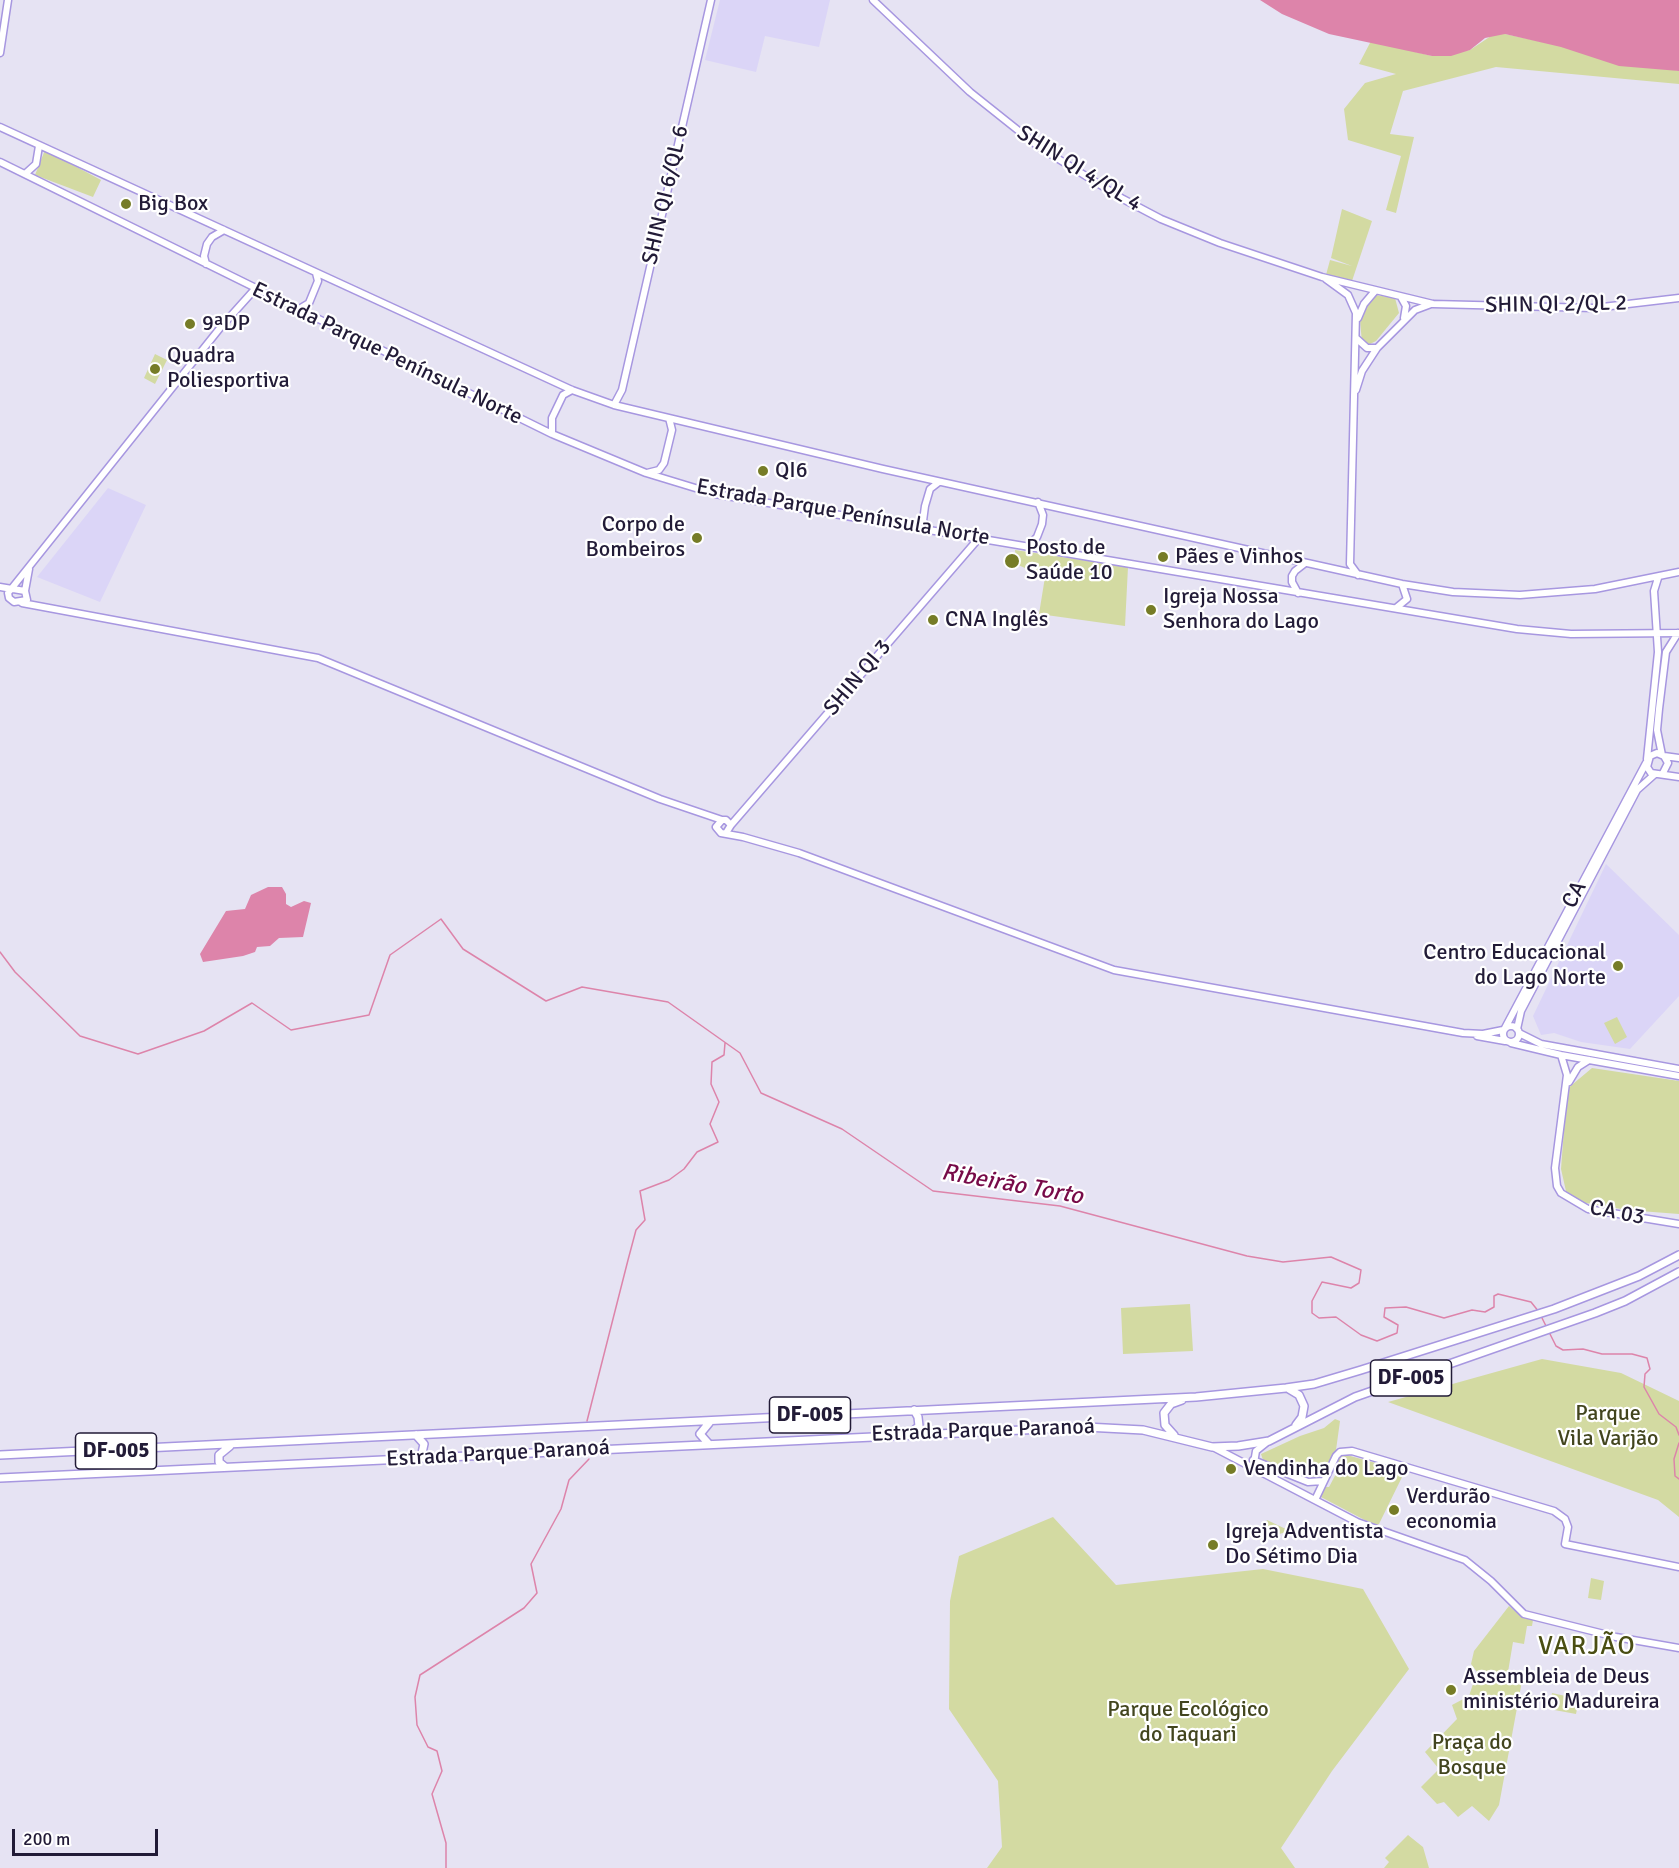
<!DOCTYPE html>
<html>
<head>
<meta charset="utf-8">
<style>
  body { margin:0 }
  #map { position:relative; width:1679px; height:1868px; overflow:hidden; background:#e6e3f3; font-family:Signika,sans-serif }
  canvas { display:block }
  .scale { position:absolute; left:12px; top:1829px; width:146px; height:27px; box-sizing:border-box; border:3px solid #221b37; border-top:0; padding-left:8px; font-size:18px; line-height:21px; white-space:nowrap; color:#221b37; -webkit-text-stroke:4px #fff; paint-order:stroke }
</style>
</head>
<body>
<div id="map">
<canvas width="1679" height="1868"></canvas>
<div class="scale">200 m</div>
</div>
<script>
const ctx = document.querySelector('canvas').getContext('2d');
ctx.lineJoin = 'round';
function paint(path, color) { ctx.fillStyle = color; ctx.fill(path, 'evenodd'); }
const poly = rows => new Path2D(rows.map(r => 'M' + r).join(''));
function stroke(path, color, width, dash) { ctx.strokeStyle = color; ctx.lineWidth = width; ctx.lineCap = dash ? 'butt' : 'round'; ctx.setLineDash(dash || []); ctx.stroke(path); }
function write(font, color, halo, rows, align = 'center') {
  ctx.font = font + ' Signika,sans-serif'; ctx.lineWidth = 4.5; ctx.setLineDash([]); ctx.textBaseline = 'middle'; ctx.strokeStyle = halo; ctx.fillStyle = color; for (const [text, x, y, turn = 0] of rows) {
    ctx.save(); ctx.translate(x, y); ctx.rotate((+turn || 0) * Math.PI / 180); ctx.textAlign = isNaN(turn) ? turn : align; if (halo) ctx.strokeText(text, 0, 0); ctx.fillText(text, 0, 0); ctx.restore();
  }
}
paint(poly([
  [720,0,830,0,819,47,765,36,756,72,705,60],
  [108,488,146,505,100,602,37,577],
  [1606,864,1679,935,1679,996,1630,1049,1581,1042,1554,1033,1541,1035,1533,1016]
]), '#dbd5f7');
paint(poly([
  [1494,34,1505,34,1679,71,1679,84,1496,67,1403,91,1390,134,1414,137,1396,213,1386,210,1401,156,1348,140,1344,109,1365,83,1396,74,1359,64,1371,41,1432,56,1470,50],
  [45,150,101,180,93,197,35,175],
  [1342,209,1372,221,1352,281,1326,275,1330,260,1352,266,1331,258],
  [1376,295,1395,298,1399,313,1376,341,1368,345,1362,343,1360,320,1368,300],
  [155,354,167,360,155,384,144,378],
  [1015,550,1128,567,1125,626,1039,614,1045,577,1016,564],
  [1617,1017,1627,1037,1615,1044,1604,1023],
  [1592,1068,1679,1081,1679,1214,1627,1210,1568,1200,1561,1169,1567,1089],
  [1190,1304,1193,1351,1123,1354,1121,1308],
  [1542,1359,1621,1373,1679,1401,1679,1517,1658,1500,1388,1402],
  [1335,1419,1340,1421,1336,1450,1324,1472,1318,1477,1296,1474,1263,1460,1261,1454,1300,1436,1324,1428],
  [1343,1454,1405,1471,1379,1524,1376,1526,1321,1497,1324,1487,1329,1487,1337,1472,1332,1468],
  [1053,1517,1116,1585,1263,1569,1363,1589,1409,1669,1332,1771,1281,1848,1295,1868,987,1868,1002,1847,998,1781,949,1709,950,1601,959,1556],
  [1267,1520,1290,1531,1258,1540],
  [1591,1578,1604,1581,1601,1600,1588,1598],
  [1509,1606,1521,1616,1533,1620,1532,1626,1527,1626,1524,1644,1513,1642,1507,1678,1522,1681,1499,1805,1489,1821,1472,1806,1458,1817,1444,1802,1437,1804,1421,1787,1439,1769,1425,1752,1457,1719,1452,1705,1469,1696,1477,1672,1471,1664,1474,1651],
  [1552,1693,1579,1699,1576,1714,1549,1709],
  [1408,1835,1423,1847,1429,1868,1384,1868,1389,1862,1385,1858]
]), '#d3daa2');
paint(poly([
  [1260,0,1679,0,1679,71,1619,66,1561,47,1505,34,1485,38,1470,50,1451,56,1432,56,1329,34,1282,14],
  [268,887,282,887,286,894,286,904,291,907,304,901,311,903,303,937,279,938,270,946,257,947,255,952,243,956,203,962,200,954,226,911,245,909,251,895]
]), '#dd84aa');
stroke(poly([
  [0,952,15,972,80,1036,138,1054,204,1031,252,1003,291,1030,369,1015,390,955,441,919,463,949,546,1001,582,987,668,1002,740,1053,761,1093,842,1129,933,1191,1060,1206,1247,1256,1283,1262,1331,1257,1361,1270,1359,1283,1351,1288,1322,1282,1312,1301,1312,1313,1319,1318,1336,1317,1361,1335,1377,1341,1397,1333,1398,1325,1384,1317,1385,1308,1406,1307,1444,1318,1472,1310,1485,1312,1494,1307,1494,1296,1498,1294,1531,1302,1539,1312],
  [1541,1316,1547,1328],
  [1549,1332,1556,1346,1563,1350,1583,1349,1602,1354,1632,1354,1647,1358,1650,1369,1645,1374,1644,1387,1659,1414,1676,1427,1679,1435],
  [587,1421,628,1260,636,1230,645,1220,640,1191,669,1180,684,1169,697,1152,718,1142,710,1124,719,1102,711,1084,712,1062,724,1055,725,1043],
  [1679,1443,1674,1459,1675,1476,1679,1479],
  [446,1868,446,1843,432,1794,442,1771,437,1751,428,1747,417,1725,415,1697,420,1675,524,1608,537,1593,531,1564,561,1509,569,1480,589,1459]
]), '#dd84aa', 1.5);
const secondary = poly([
  [873,0,970,92,1039,147,1123,199,1161,219,1220,243,1322,277,1433,304,1594,308,1679,298],
  [0,53,8,0],
  [0,127,572,390,614,405,883,469,1402,584,1453,592,1520,595,1595,589,1679,572],
  [0,162,552,434,646,473,715,494,1517,629,1571,634,1679,633],
  [25,174,36,164,39,146],
  [206,264,204,256,207,244,212,237,224,230],
  [1326,279,1348,295,1356,313,1350,564,1358,575],
  [1401,297,1406,306,1404,318],
  [299,309,309,303,318,281,316,273],
  [1358,318,1364,304,1375,291],
  [1356,338,1367,348,1377,348],
  [1356,390,1362,371,1377,348,1415,310,1431,304],
  [614,405,622,390,630,355,711,0],
  [552,434,552,418,563,395,572,390],
  [647,473,659,470,664,463,672,430,669,418],
  [930,530,923,521,925,506,930,489,939,482],
  [1028,546,1037,537,1042,524,1043,515,1038,502],
  [0,587,12,589],
  [13,589,25,591,27,600,14,602,9,598,8,593,220,328,255,289],
  [25,591,29,569],
  [1298,593,1292,582,1292,576,1295,571,1304,564],
  [22,603,318,658,660,799,722,820],
  [1396,608,1407,599,1402,584],
  [1662,755,1657,730,1659,709,1666,652,1678,633],
  [1664,756,1679,758],
  [1647,759,1658,652,1654,591,1658,578],
  [1663,773,1668,763,1664,756,1657,753,1650,756,1647,767,1651,773,1679,777],
  [731,825,979,538],
  [726,833,731,825,726,820,722,820,716,827,721,833,743,837,799,853,1114,970,1463,1033,1483,1034,1503,1030],
  '1503 1034a8 8 0 1 1 16 0a8 8 0 1 1-16 0Z',
  [1505,1028,1646,763],
  [1517,1029,1521,1011,1637,790,1655,774],
  [1519,1033,1541,1044,1679,1069],
  [1477,1036,1505,1041],
  [1511,1043,1561,1055,1679,1076],
  [1561,1055,1567,1075,1555,1168,1557,1186,1561,1193,1588,1209,1679,1224],
  [1569,1082,1578,1067,1589,1060],
  [1213,1447,1357,1522,1465,1560,1491,1581,1524,1614,1616,1637,1679,1648],
  [1253,1460,1308,1482,1323,1481],
  [1254,1463,1256,1451,1266,1443],
  [1315,1500,1336,1456,1340,1452,1352,1451,1554,1511,1565,1519,1568,1527,1565,1544,1679,1567]
]);
const primary = poly([
  [1289,1389,1299,1395,1304,1406,1302,1417,1296,1425],
  [910,1434,919,1426,918,1417,914,1410],
  [1174,1435,1165,1425,1164,1413,1171,1404,1182,1400],
  [708,1443,700,1434,709,1423],
  [0,1455,1196,1397,1286,1388,1314,1384,1361,1370,1554,1309,1639,1276,1679,1255],
  [416,1459,422,1453,424,1444,416,1435],
  [225,1467,219,1462,219,1455,230,1446],
  [0,1478,1086,1427,1143,1430,1212,1447,1238,1446,1269,1441,1355,1397,1595,1313,1625,1301,1679,1272]
]);
stroke(secondary, '#a797e0', 9);
stroke(primary, '#a797e0', 10);
stroke(secondary, '#fff', 6);
stroke(primary, '#fff', 7);
for (const [x, y, r, color] of [
  [126,204,6,"#767c27"],
  [190,324,6,"#767c27"],
  [155,369,6,"#767c27"],
  [763,471,6,"#767c27"],
  [697,538,6,"#767c27"],
  [1163,557,6,"#767c27"],
  [1012,561,8,"#767c27"],
  [1151,610,6,"#767c27"],
  [933,620,6,"#767c27"],
  [1618,966,6,"#767c27"],
  [1231,1469,6,"#767c27"],
  [1394,1510,6,"#767c27"],
  [1213,1545,6,"#767c27"],
  [1451,1690,6,"#767c27"]
]) { const dot = new Path2D(); dot.arc(x, y, r, 0, 2 * Math.PI); ctx.fillStyle = color; ctx.fill(dot); stroke(dot, '#fff', 2); }
for (const [x, y, w] of [
  [1411,1378,81],
  [810,1415,81],
  [116,1451,81]
]) { const box = new Path2D(); box.roundRect(x - w / 2, y - 18, w, 36, 4.5); ctx.fillStyle = '#fff'; ctx.fill(box); stroke(box, '#221b37', 1.5); }
write('bold 21px', '#221b37', null, [
  ["DF-005",1411,1378],
  ["DF-005",810,1415],
  ["DF-005",116,1451]
]);
write('22px', '#221b37', '#fff', [
  ["SHIN QI 4/QL 4",1079,169,32],
  ["SHIN QI 6/QL 6",666,195,-77],
  ["SHIN QI 2/QL 2",1556,305,-1],
  ["Estrada Parque Península Norte",387,354,26],
  ["Estrada Parque Península Norte",843,513,10],
  ["SHIN QI 3",858,678,-50],
  ["CA",1575,895,-62],
  ["CA 03",1617,1213,11],
  ["Estrada Parque Paranoá",983,1431,-2],
  ["Estrada Parque Paranoá",498,1454,-3]
]);
write('22px', '#221b37', '#fff', [
  ["Big Box",138,204],
  ["9ªDP",202,324],
  ["Quadra",167,356],
  ["Poliesportiva",167,381],
  ["QI6",775,471],
  ["Corpo de",685,525,"right"],
  ["Bombeiros",685,550,"right"],
  ["Posto de",1026,548],
  ["Saúde 10",1026,573],
  ["Pães e Vinhos",1175,557],
  ["Igreja Nossa",1163,597],
  ["Senhora do Lago",1163,622],
  ["CNA Inglês",945,620],
  ["Centro Educacional",1606,953,"right"],
  ["do Lago Norte",1606,978,"right"],
  ["Vendinha do Lago",1243,1469],
  ["Verdurão",1406,1497],
  ["economia",1406,1522],
  ["Igreja Adventista",1225,1532],
  ["Do Sétimo Dia",1225,1557],
  ["Assembleia de Deus",1463,1677],
  ["ministério Madureira",1463,1702]
], 'left');
write('22px', '#42451e', '#fff', [
  ["Parque",1608,1414],
  ["Vila Varjão",1608,1439],
  ["Parque Ecológico",1188,1710],
  ["do Taquari",1188,1735],
  ["Praça do",1472,1743],
  ["Bosque",1472,1768]
]);
write('italic 24px', '#770a48', '#fff', [
  ["Ribeirão Torto",1012,1185,10]
]);
ctx.letterSpacing = '1.5px';
write('26px', '#4a4e13', '#fff', [
  ["VARJÃO",1587,1647]
]);
ctx.letterSpacing = '0px';
</script>
</body>
</html>
